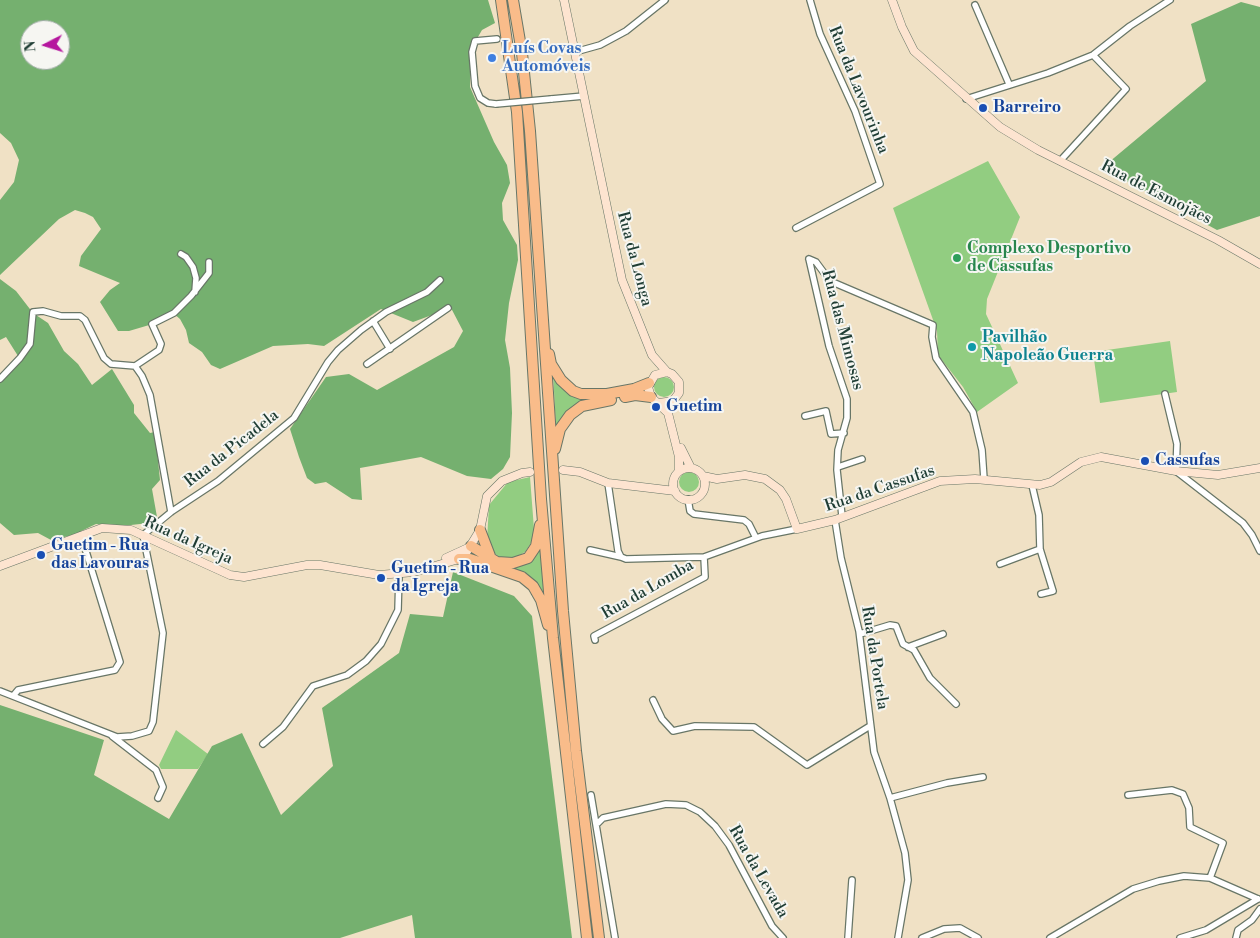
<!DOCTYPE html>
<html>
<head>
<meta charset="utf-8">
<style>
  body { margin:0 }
  #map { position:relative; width:1260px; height:938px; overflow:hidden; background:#f0e1c5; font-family:"Libre Bodoni",serif }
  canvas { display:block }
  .north { position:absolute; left:20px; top:20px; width:50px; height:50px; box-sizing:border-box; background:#f6f6f2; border:1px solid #a0aca6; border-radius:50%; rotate:265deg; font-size:14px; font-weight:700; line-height:20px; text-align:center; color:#1f3d34 }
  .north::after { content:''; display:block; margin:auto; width:18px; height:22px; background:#b5179e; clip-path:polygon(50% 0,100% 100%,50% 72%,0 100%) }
</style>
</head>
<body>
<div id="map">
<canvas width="1260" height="938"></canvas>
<div class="north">N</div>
</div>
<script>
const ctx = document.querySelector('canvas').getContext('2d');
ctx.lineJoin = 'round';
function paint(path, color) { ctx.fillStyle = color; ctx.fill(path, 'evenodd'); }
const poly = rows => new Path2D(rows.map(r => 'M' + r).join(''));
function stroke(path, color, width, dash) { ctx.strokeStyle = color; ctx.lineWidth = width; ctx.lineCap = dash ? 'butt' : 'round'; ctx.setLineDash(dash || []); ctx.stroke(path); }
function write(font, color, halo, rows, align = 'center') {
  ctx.font = font + ' "Libre Bodoni",serif'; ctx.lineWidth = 4; ctx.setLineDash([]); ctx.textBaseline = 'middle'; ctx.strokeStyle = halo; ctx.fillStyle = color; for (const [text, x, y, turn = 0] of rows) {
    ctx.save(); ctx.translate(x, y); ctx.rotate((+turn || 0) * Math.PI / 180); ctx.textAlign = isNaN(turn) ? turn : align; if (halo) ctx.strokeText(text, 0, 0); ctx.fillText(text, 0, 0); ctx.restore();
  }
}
paint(poly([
  [988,161,1020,217,987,299,986,314,1018,383,977,412,963,387,938,355,937,331,893,208],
  [1170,341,1177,392,1100,403,1093,352],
  [553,372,557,380,599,398,556,429],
  '654 387a10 10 0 1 1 20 0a10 10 0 1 1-20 0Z',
  '679 482a10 10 0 1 1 20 0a10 10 0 1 1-20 0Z',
  [530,477,534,529,533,540,525,552,516,557,500,558,491,550,487,540,489,505,508,482],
  [540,546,544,594,529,576,507,567],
  [176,730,208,754,198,769,161,769,159,765]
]), '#92cd81');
paint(poly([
  [0,0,488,0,495,23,482,30,471,49,470,87,494,142,507,165,510,183,502,203,503,220,517,245,518,260,509,303,505,340,510,368,512,413,510,457,503,469,491,479,467,476,421,457,360,468,362,500,352,499,326,482,315,484,307,478,299,457,290,429,326,377,349,374,377,390,454,347,463,331,451,308,413,322,381,309,324,346,308,344,273,346,220,369,211,365,202,352,189,343,186,330,180,319,173,313,156,323,129,331,118,331,100,302,110,290,120,283,79,266,81,256,101,229,93,217,85,213,75,210,59,219,0,275,0,200,14,182,19,160,11,143,0,133],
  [30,30,60,30,60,60,30,60],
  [1241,2,1260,7,1260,216,1217,230,1102,168,1206,81,1191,24],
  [0,279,16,291,33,313,48,323,64,351,78,364,92,385,112,369,134,405,134,413,150,433,155,432,160,480,152,489,157,517,149,523,122,526,96,524,73,535,51,540,38,533,14,535,0,523,0,379,18,356,6,337,0,340],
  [453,572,514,596,532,616,572,938,415,938,412,915,340,938,0,938,0,705,104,740,94,775,169,819,212,746,242,733,281,815,333,766,322,708,399,653,410,614,443,617]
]), '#75b06f');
const street = poly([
  [975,5,1009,84],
  [575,52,600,45,626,31,665,0],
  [551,99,584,96],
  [966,99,1048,73,1093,55,1130,26,1170,0],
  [496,104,488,103,480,98,475,86,472,52,475,41,497,39],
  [1060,161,1126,89,1093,55],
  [796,228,880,184,855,111,820,34,810,0],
  [181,254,186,257,193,267,196,278,195,292],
  [809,259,816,262,830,281,933,325,932,337,936,358,973,412,982,450,984,479],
  [809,259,829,346,847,399,847,418,838,450,837,470,842,516],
  [373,321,390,349],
  [367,364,448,308],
  [135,366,142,376,150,395,171,512],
  [0,379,20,358,30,344,33,312,43,311,61,316,80,316,85,320,104,358,111,364,135,366,159,350,161,344,152,324,174,313,191,296,209,273,209,262],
  [1165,394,1177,444,1176,471,1243,523,1252,535,1260,551],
  [805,416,826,411,831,434,844,433],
  [838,467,862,459],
  [608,483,618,551,621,557,626,559,704,557,762,536,797,529],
  [1032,485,1039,515,1040,549,1053,591,1041,594],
  [688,499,690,511,694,514,744,520,749,524,756,538],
  [835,520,841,558,859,631,874,752,890,798,905,853,908,880,898,938],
  [590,550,621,557],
  [1000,564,1040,549],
  [860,634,890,625,896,626,903,644,914,650,930,678,956,704],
  [595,640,594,636,705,577,704,557],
  [908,647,943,634],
  [0,691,117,737,132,736,149,731,153,722,163,633,143,535,171,512,218,481,294,418,328,362,338,350,361,330,386,312,427,292,440,280],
  [13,696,18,690,115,670,120,662,81,535],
  [653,700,662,719,673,731,695,726,754,727,807,765,870,726],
  [112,736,156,770,163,787,158,798],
  [263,744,283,727,313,686,347,675,366,661,381,644,398,610,399,575],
  [591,795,615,938],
  [1128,795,1172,790,1183,794,1189,808,1190,827,1223,843,1210,878],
  [890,798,947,783,983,777],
  [598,823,603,818,666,804,686,805,700,812,715,826,729,845,772,926,783,938],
  [848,938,852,880],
  [922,938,944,929,960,928,978,938],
  [1050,938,1133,889,1159,881,1184,876,1210,878,1258,899],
  [1180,938,1206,930,1258,899],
  [1236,938,1238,930,1252,920,1260,909]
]);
const secondary = poly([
  [564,0,622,280,652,355,667,372],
  [892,0,902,27,914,51,1000,127,1038,150,1218,240,1260,264],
  [659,403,673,401,679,393,679,382,672,374,667,372,655,375,648,387,651,397,668,413,679,457,679,471],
  [681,448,691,468],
  '673 484a16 16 0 1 1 32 0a16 16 0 1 1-32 0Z',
  [563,470,580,472,608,483,675,491],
  [703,476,717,479,745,475,765,479,780,490,786,499,797,529,835,520,940,481,975,479,1040,485,1051,482,1081,462,1101,457,1176,471,1218,475,1260,468],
  [446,558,470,547],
  [0,566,102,528,131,530,230,575,244,577,307,565,320,565,379,575,414,572,459,559,466,553,480,530,487,496,502,481,522,473,530,472]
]);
const highway = poly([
  [501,0,517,112,541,499,553,638,587,938],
  [513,0,522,53,530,131,563,611,576,751,599,938],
  [549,354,551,364,561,380,573,391,581,394,607,394,634,389,649,383],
  [625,397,635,395,651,397],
  [555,449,560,429,570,415,582,406,611,400],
  [480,530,490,556],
  [471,546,497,562,513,563,528,558,536,546,540,525],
  [459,559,470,559,522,577,533,586,541,600,548,625]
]);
stroke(street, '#687667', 8);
stroke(secondary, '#687667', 9);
stroke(highway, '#687667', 12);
stroke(street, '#fff', 5.5);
stroke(secondary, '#fde4d0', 8);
stroke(highway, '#f9bc8a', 10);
const streetBridge = poly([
  [496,104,551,99]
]);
stroke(streetBridge, '#687667', 8, []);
stroke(streetBridge, '#fff', 5.5);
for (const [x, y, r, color] of [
  [492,58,5,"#3f7fe0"],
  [983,108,5,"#1a4fb4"],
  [957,258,5,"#2e9e5b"],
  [972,347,5,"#0f9aa8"],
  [656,407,5,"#1a4fb4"],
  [1145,461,5,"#1a4fb4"],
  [41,555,5,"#1a4fb4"],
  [381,578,5,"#1a4fb4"]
]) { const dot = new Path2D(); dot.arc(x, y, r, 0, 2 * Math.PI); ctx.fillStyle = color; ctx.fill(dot); stroke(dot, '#f6f6f2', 2); }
write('bold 16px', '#366cbe', '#f6f6f2', [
  ["Luís Covas",502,49],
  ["Automóveis",502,67]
], 'left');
write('16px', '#1f3d34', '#f6f6f2', [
  ["Rua da Lavourinha",858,90,68],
  ["Rua de Esmojães",1156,193,27],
  ["Rua da Longa",634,259,75],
  ["Rua das Mimosas",842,330,75],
  ["Rua da Picadela",232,449,-38],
  ["Rua da Cassufas",880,489,-19],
  ["Rua da Igreja",188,541,24],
  ["Rua da Lomba",648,590,-30],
  ["Rua da Portela",874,658,81],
  ["Rua da Levada",758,872,60]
]);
write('bold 16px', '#164399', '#f6f6f2', [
  ["Barreiro",993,108],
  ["Guetim",666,407],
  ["Cassufas",1155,461],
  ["Guetim - Rua",51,546],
  ["das Lavouras",51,564],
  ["Guetim - Rua",391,569],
  ["da Igreja",391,587]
], 'left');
write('bold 16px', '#27864d', '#f6f6f2', [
  ["Complexo Desportivo",967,249],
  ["de Cassufas",967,267]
], 'left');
write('bold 16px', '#0d838f', '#f6f6f2', [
  ["Pavilhão",982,338],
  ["Napoleão Guerra",982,356]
], 'left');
</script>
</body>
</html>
